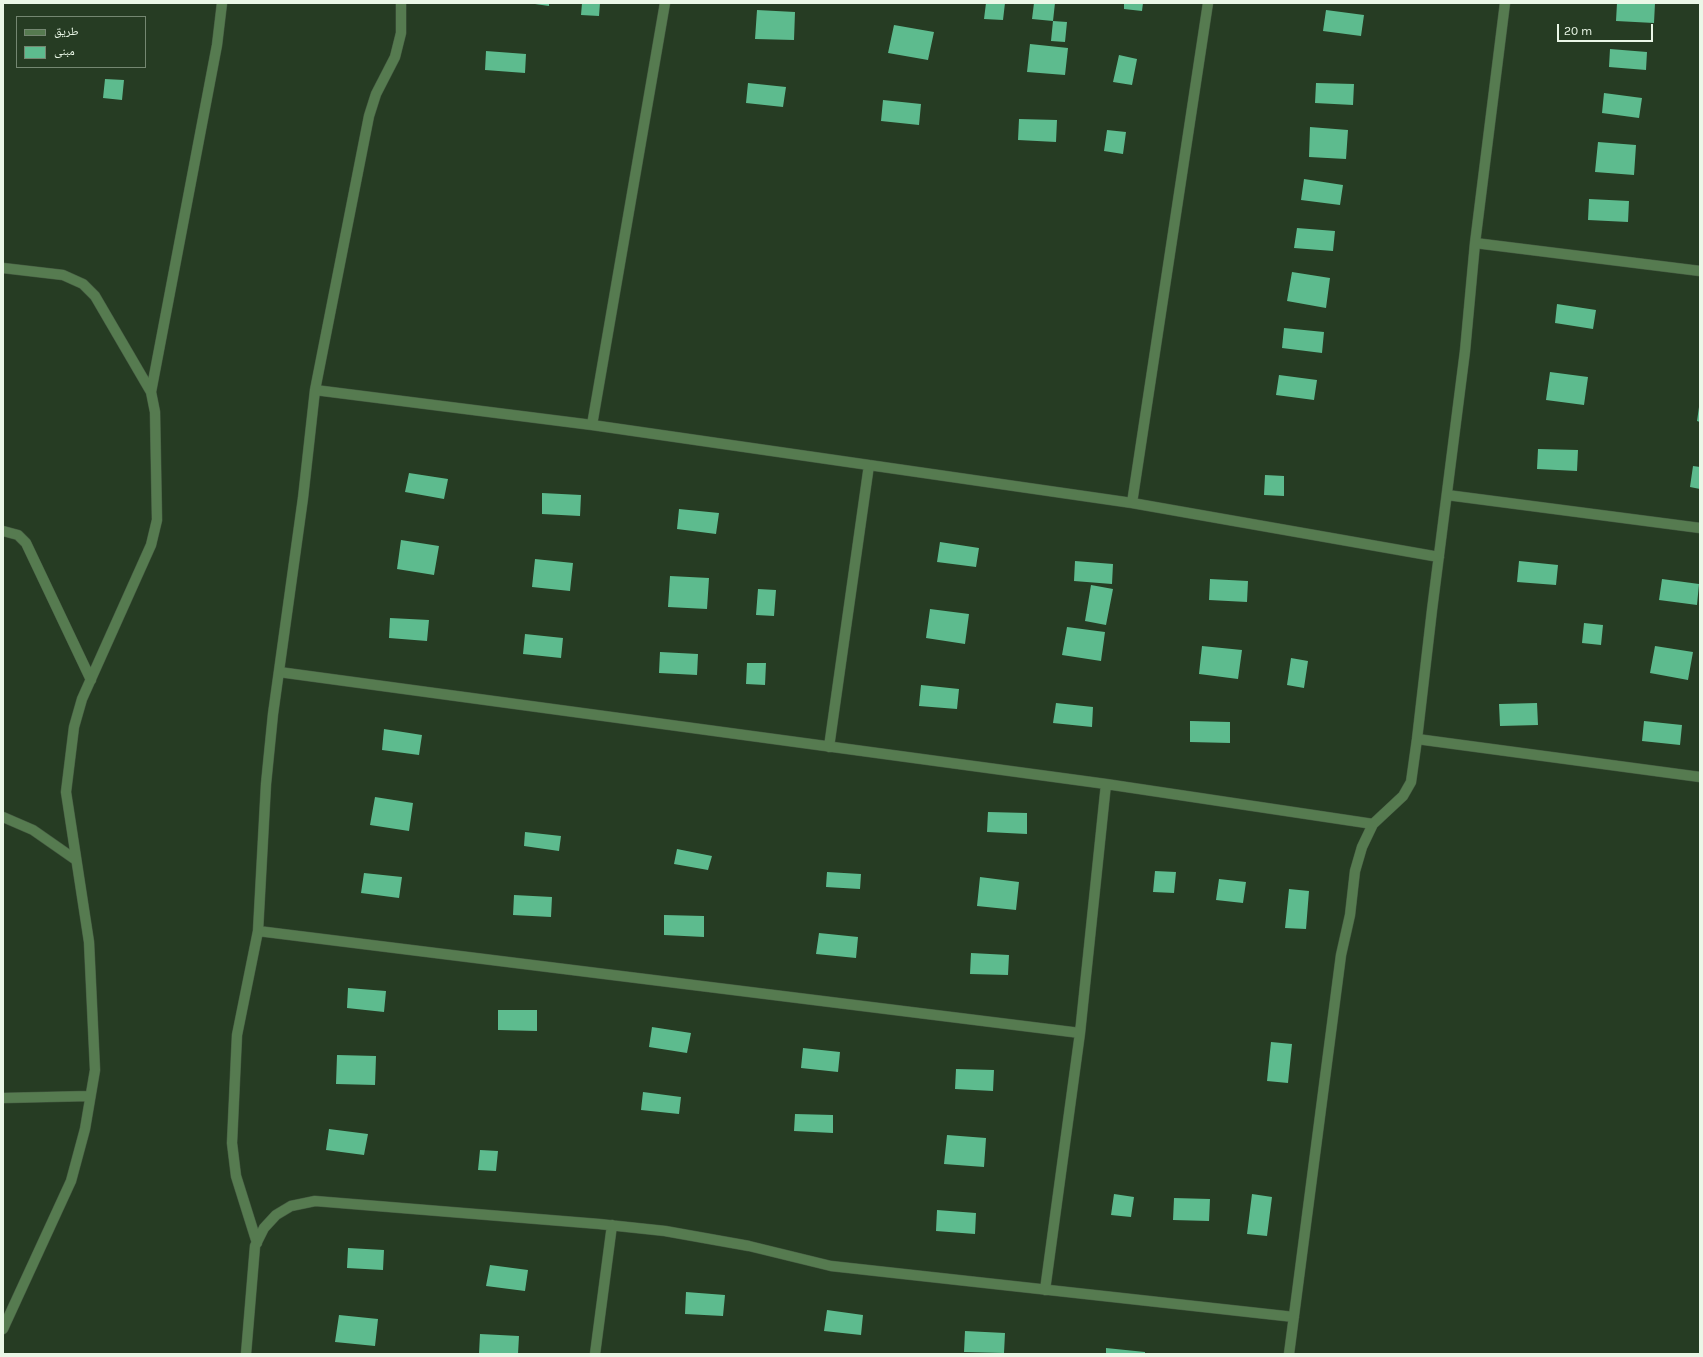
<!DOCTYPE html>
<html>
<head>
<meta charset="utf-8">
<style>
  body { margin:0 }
  #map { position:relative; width:1703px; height:1357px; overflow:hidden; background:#263c23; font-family:Karla,"Noto Naskh Arabic",sans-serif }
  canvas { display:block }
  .frame { position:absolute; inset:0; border:4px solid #eaf7e7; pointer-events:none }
  .legend { position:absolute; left:16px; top:16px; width:130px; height:52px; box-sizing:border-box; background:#263c23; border:1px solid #748771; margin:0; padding:5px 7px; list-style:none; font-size:12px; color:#eaf7e7 }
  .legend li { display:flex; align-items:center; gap:8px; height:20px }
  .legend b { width:20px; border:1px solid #748771 }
  .scale { position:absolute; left:1557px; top:24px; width:96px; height:18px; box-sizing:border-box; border:2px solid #eaf7e7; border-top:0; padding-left:5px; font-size:12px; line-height:14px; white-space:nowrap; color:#eaf7e7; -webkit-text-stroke:3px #263c23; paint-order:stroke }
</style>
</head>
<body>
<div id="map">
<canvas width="1703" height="1357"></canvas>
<div class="frame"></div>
<ul class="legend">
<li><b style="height:5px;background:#567b50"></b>طريق</li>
<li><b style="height:11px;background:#5dbb8e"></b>مبنى</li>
</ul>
<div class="scale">20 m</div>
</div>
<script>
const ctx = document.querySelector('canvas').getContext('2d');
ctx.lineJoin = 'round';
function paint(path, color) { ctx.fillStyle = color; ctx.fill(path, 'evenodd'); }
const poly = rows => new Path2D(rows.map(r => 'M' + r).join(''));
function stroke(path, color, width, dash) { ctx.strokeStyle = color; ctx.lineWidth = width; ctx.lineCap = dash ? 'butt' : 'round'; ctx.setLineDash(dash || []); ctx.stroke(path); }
paint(poly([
  [528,3,549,3,549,6],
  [582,3,600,3,599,16,581,15],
  [986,3,1005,3,1003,20,984,19],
  [1034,3,1055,3,1053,21,1032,19],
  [1124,3,1143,3,1142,11,1124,9],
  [1617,3,1655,3,1654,23,1616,21],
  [757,10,795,12,794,40,755,39],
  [1326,10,1364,15,1361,36,1323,31],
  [1053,21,1067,22,1065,42,1051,41],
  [894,25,934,32,928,60,888,53],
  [1030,44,1068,48,1065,75,1027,72],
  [1610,49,1647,52,1646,70,1609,67],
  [486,51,526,54,525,73,485,70],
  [1119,55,1137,59,1132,85,1113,82],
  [105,79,124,80,122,100,103,98],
  [748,83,786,87,783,107,746,103],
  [1316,83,1354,84,1353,105,1315,103],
  [1604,93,1642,98,1639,118,1602,113],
  [883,100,921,104,919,125,881,121],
  [1019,119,1057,120,1056,142,1018,140],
  [1310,127,1348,130,1346,159,1309,157],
  [1107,130,1126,132,1123,154,1104,151],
  [1598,142,1636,145,1634,175,1595,172],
  [1304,179,1343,185,1340,205,1301,200],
  [1589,199,1629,201,1628,222,1588,220],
  [1297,228,1335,231,1333,251,1294,248],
  [1292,272,1330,278,1326,308,1287,301],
  [1557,304,1596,310,1593,329,1555,323],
  [1284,328,1324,332,1322,353,1282,348],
  [1550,372,1588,377,1584,405,1546,400],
  [1279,375,1317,380,1314,400,1276,395],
  [1699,407,1700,407,1700,422,1697,421],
  [1538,449,1578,450,1577,471,1537,469],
  [1693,466,1700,467,1700,489,1690,487],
  [409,473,448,479,444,499,405,492],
  [1265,475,1284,476,1284,496,1264,495],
  [542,493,581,495,580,516,542,514],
  [679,509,719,513,716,534,677,529],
  [401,540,439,546,434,575,397,569],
  [940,542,979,548,976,567,937,562],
  [535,559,573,563,570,591,532,587],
  [1075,561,1113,564,1112,584,1074,581],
  [1519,561,1558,565,1556,585,1517,582],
  [670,576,709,578,707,609,668,607],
  [1210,579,1248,581,1247,602,1209,600],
  [1662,579,1699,584,1697,605,1659,600],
  [1091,585,1113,589,1106,625,1085,621],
  [758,589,776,590,774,616,756,615],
  [930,609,969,614,965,644,926,638],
  [390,618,429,620,427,641,389,638],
  [1584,623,1603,625,1601,645,1582,643],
  [1067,627,1105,632,1101,661,1062,655],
  [525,634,563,638,561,658,523,654],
  [1202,646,1242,650,1238,679,1199,674],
  [1655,646,1693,652,1688,680,1650,673],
  [660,652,698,654,697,675,659,673],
  [1291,658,1308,661,1304,688,1287,685],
  [747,663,766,663,765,685,746,684],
  [921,685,959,689,957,709,919,706],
  [1056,703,1093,707,1092,727,1053,723],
  [1537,703,1538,725,1500,726,1499,704],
  [1190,721,1230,722,1230,743,1190,742],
  [1644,721,1682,725,1680,745,1642,741],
  [384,729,422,735,419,755,382,750],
  [375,797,413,803,409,831,370,825],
  [988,812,1027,813,1027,834,987,832],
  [525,832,561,836,559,851,524,846],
  [677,849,712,856,708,870,674,864],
  [1155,871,1176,872,1174,893,1153,892],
  [827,872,861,874,860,889,826,887],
  [364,873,402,877,399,898,361,893],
  [980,877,1019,882,1016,910,977,906],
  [1219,879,1246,882,1243,903,1216,900],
  [1289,889,1309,891,1306,929,1285,928],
  [514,895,552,897,551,917,513,915],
  [664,915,704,916,704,937,664,935],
  [819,933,858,937,856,958,816,954],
  [971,953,1009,955,1008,975,970,974],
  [348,988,386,991,384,1012,347,1008],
  [498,1010,537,1010,537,1031,498,1030],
  [652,1027,691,1033,687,1053,649,1047],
  [1271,1042,1292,1044,1288,1083,1267,1081],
  [803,1048,840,1052,838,1072,801,1068],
  [337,1055,376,1056,375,1085,336,1084],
  [956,1069,994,1070,993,1091,955,1089],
  [643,1092,681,1097,679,1114,641,1110],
  [795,1114,833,1115,833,1133,794,1131],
  [329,1129,368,1134,364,1155,326,1150],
  [947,1135,986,1138,984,1167,944,1164],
  [480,1150,498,1151,496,1171,478,1170],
  [1114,1194,1134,1197,1131,1217,1111,1215],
  [1252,1194,1272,1197,1267,1236,1247,1234],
  [1174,1198,1210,1199,1209,1221,1173,1220],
  [937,1210,976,1213,975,1234,936,1231],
  [348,1248,384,1250,383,1270,347,1268],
  [490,1265,528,1270,525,1291,486,1286],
  [686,1292,725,1295,723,1316,685,1314],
  [827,1310,863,1315,861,1335,824,1331],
  [339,1315,378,1319,375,1346,335,1342],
  [965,1331,1005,1333,1004,1353,964,1352],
  [480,1334,519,1336,518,1354,479,1354],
  [1106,1348,1145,1352,1145,1354,1106,1354]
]), '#5dbb8e');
const minor = poly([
  [1475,243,1700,271],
  [3,268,63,275,83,284,95,296,151,392,155,412,157,520,151,545,82,699,74,727,66,792,89,942,95,1070,85,1129,71,1181,3,1329],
  [315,390,592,425,1132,503,1439,557],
  [151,392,217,45,222,3],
  [592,425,665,3],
  [1447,495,1700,528],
  [1132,503,1208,3],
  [3,531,18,535,26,543,91,680],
  [279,672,1106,784,1373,824],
  [1417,739,1700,777],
  [829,747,869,465],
  [3,817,33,830,76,860],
  [258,931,1080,1033],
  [3,1098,90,1096],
  [257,1243,236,1176,232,1143,237,1035,258,931,266,784,273,714,303,498,315,390,369,116,376,94,395,57,401,33,401,3],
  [1045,1290,1080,1033,1106,784],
  [246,1354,255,1246,264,1228,276,1215,291,1206,315,1201,599,1224,665,1231,749,1246,831,1266,1294,1317],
  [595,1354,612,1225],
  [1289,1354,1341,955,1350,915,1355,871,1362,847,1373,824,1403,796,1411,782,1417,739,1432,610,1465,351,1475,243,1505,3]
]);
stroke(minor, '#455a42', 11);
stroke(minor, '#567b50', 10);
</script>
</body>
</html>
